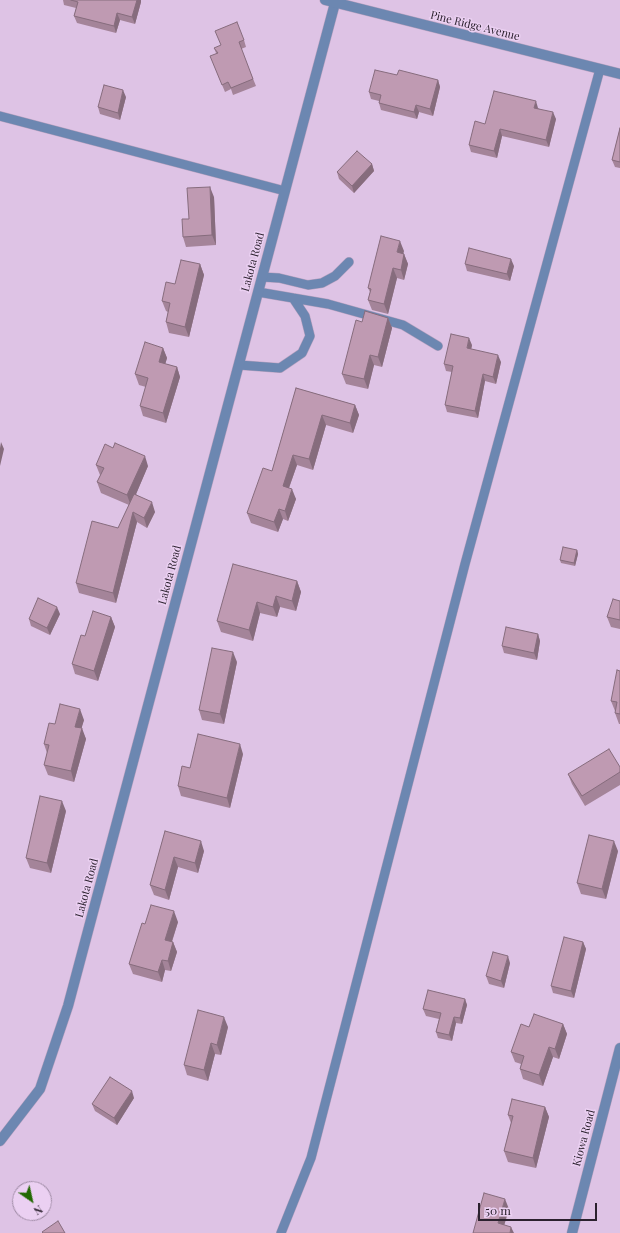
<!DOCTYPE html>
<html>
<head>
<meta charset="utf-8">
<style>
  body { margin:0 }
  #map { position:relative; width:620px; height:1233px; overflow:hidden; background:#dec3e5; font-family:"Playfair Display",serif }
  canvas { display:block }
  .north { position:absolute; left:12px; top:1181px; width:40px; height:40px; box-sizing:border-box; background:#ebd0f2; border:1px solid #9e8aa4; border-radius:50%; rotate:146deg; font-size:11px; font-weight:700; line-height:16px; text-align:center; color:#2b212e }
  .north::after { content:''; display:block; margin:auto; width:14px; height:18px; background:#226903; clip-path:polygon(50% 0,100% 100%,50% 72%,0 100%) }
  .scale { position:absolute; left:478px; top:1203px; width:119px; height:18px; box-sizing:border-box; border:2px solid #2b212e; border-top:0; padding-left:5px; font-size:12px; line-height:14px; white-space:nowrap; color:#2b212e; -webkit-text-stroke:3px #ebd0f2; paint-order:stroke }
</style>
</head>
<body>
<div id="map">
<canvas width="620" height="1233"></canvas>
<div class="north">N</div>
<div class="scale">50 m</div>
</div>
<script>
const ctx = document.querySelector('canvas').getContext('2d');
ctx.lineJoin = 'round';
const poly = rows => new Path2D(rows.map(r => 'M' + r).join(''));
function stroke(path, color, width, dash) { ctx.strokeStyle = color; ctx.lineWidth = width; ctx.lineCap = dash ? 'butt' : 'round'; ctx.setLineDash(dash || []); ctx.stroke(path); }
function paint(path, color) { ctx.fillStyle = color; ctx.fill(path, 'evenodd'); }
function write(font, color, halo, rows, align = 'center') {
  ctx.font = font + ' "Playfair Display",serif'; ctx.lineWidth = 3; ctx.setLineDash([]); ctx.textBaseline = 'middle'; ctx.strokeStyle = halo; ctx.fillStyle = color; for (const [text, x, y, turn = 0] of rows) {
    ctx.save(); ctx.translate(x, y); ctx.rotate((+turn || 0) * Math.PI / 180); ctx.textAlign = isNaN(turn) ? turn : align; if (halo) ctx.strokeText(text, 0, 0); ctx.fillText(text, 0, 0); ctx.restore();
  }
}
const service = poly([
  [0,116,285,191],
  [262,277,279,278,308,285,322,283,335,276,349,262],
  [258,292,328,304,403,325,438,346],
  [239,365,280,368,302,353,310,336,305,316,293,298],
  [281,1233,311,1158,465,564,600,69]
]);
const minor = poly([
  [0,1141,40,1089,68,1006,335,3]
]);
const tertiary = poly([
  [325,0,620,74],
  [572,1233,620,1048]
]);
stroke(service, '#baa3c0', 10);
stroke(minor, '#baa3c0', 11);
stroke(tertiary, '#baa3c0', 11);
stroke(service, '#6c87b1', 9);
stroke(minor, '#6c87b1', 10);
stroke(tertiary, '#6c87b1', 10);
paint(poly([
  [63,0,141,0,141,2,135,24,120,20,116,33,77,23,74,16,76,8,64,5],
  [244,40,246,47,241,49,256,86,233,95,231,89,225,92,213,63,216,53,214,48],
  [397,75,438,80,440,87,433,116,419,112,417,119,381,110,379,103,379,101,371,99,369,92],
  [126,97,120,120,100,114,98,107],
  [538,108,556,119,549,147,502,136,497,158,471,152,469,145,485,124],
  [620,128,620,168,615,167,612,160],
  [372,164,374,171,354,193,339,179,337,172],
  [214,197,216,245,186,247,183,237,189,219],
  [404,251,403,253,404,254,408,264,404,280,397,278,388,314,372,310,368,300,370,292,368,288],
  [200,264,204,275,189,337,169,333,166,322,168,312,166,311,162,301,175,284],
  [465,264,514,266,510,281,467,271],
  [388,318,392,328,382,367,374,365,368,389,346,384,342,374,362,322],
  [472,345,471,349,501,362,496,384,485,381,478,418,447,412,445,405,452,372,446,371,444,364],
  [163,348,167,358,165,364,177,367,180,377,166,423,143,416,140,406,146,387,139,385,135,374],
  [296,388,355,405,359,415,353,433,326,425,313,470,297,465,289,488,296,499,288,521,283,519,278,532,251,523,247,513,272,471],
  [96,465,148,466,136,494,155,512,147,528,137,522,116,603,79,593,76,583,118,528,129,505,101,493,97,482,100,476,100,475],
  [577,550,578,554,575,566,561,563,560,560],
  [297,581,301,592,296,611,280,607,277,617,260,613,253,641,221,632,217,621],
  [620,601,620,629,611,627,607,617],
  [60,614,50,635,31,626,29,619],
  [111,617,115,627,98,681,75,674,72,664,85,636],
  [538,634,540,641,537,660,504,653,502,646],
  [237,662,224,724,202,720,199,710],
  [620,671,620,724,619,724,615,713,616,711,615,711,611,701],
  [84,720,81,728,86,739,74,782,48,775,44,765,47,753,44,744,55,724],
  [243,754,230,808,181,796,178,786,190,768],
  [620,767,620,785,585,806,572,784,568,774],
  [66,811,51,873,30,868,26,858],
  [165,831,204,851,198,873,178,867,169,900,154,895,150,885],
  [618,851,606,899,581,894,577,883],
  [178,922,172,942,173,942,177,952,171,971,165,970,162,982,133,974,129,964,145,924],
  [583,942,586,949,574,998,553,993,551,986],
  [510,963,504,988,489,984,486,976],
  [465,999,467,1005,462,1024,456,1023,452,1041,438,1038,436,1032,439,1019,426,1016,423,1009],
  [563,1024,567,1034,559,1059,553,1057,543,1086,523,1079,520,1069,521,1064,515,1062,511,1052,529,1027],
  [228,1027,221,1055,215,1054,208,1081,187,1075,184,1065],
  [134,1098,117,1125,95,1111,92,1104],
  [545,1107,549,1117,536,1168,508,1162,504,1151,511,1123,508,1115]
]), '#a48499');
paint(poly([
  [137,0,141,0,141,2,135,24,132,17],
  [117,13,120,20,116,33,114,26],
  [438,80,440,87,433,116,430,109],
  [123,90,126,97,120,120,118,113],
  [536,101,538,108,537,115,534,108],
  [416,105,419,112,417,119,414,112],
  [553,112,556,119,549,147,546,140],
  [500,129,502,136,497,158,494,151],
  [372,164,374,171,354,193,352,186],
  [210,187,214,197,216,245,212,235],
  [400,241,404,251,401,262,397,252],
  [404,254,408,264,404,280,401,270],
  [511,259,514,266,510,281,507,274],
  [200,264,204,275,189,337,185,327],
  [393,268,397,278,388,314,384,304],
  [388,318,392,328,382,367,378,357],
  [469,338,472,345,470,355,467,348],
  [163,348,167,358,163,372,159,362],
  [370,355,374,365,368,389,364,379],
  [498,355,501,362,496,384,493,377],
  [177,367,180,377,166,423,163,413],
  [483,374,485,381,478,418,475,411],
  [355,405,359,415,353,433,350,423],
  [322,415,326,425,313,470,309,459],
  [1,442,4,449,0,466,0,448],
  [293,455,297,465,286,496,283,486],
  [145,456,148,466,131,506,127,495],
  [292,489,296,499,288,521,285,511],
  [152,502,155,512,147,528,144,518],
  [279,509,283,519,278,532,274,522],
  [133,512,137,522,116,603,113,593],
  [577,550,578,554,575,566,574,563],
  [297,581,301,592,296,611,292,601],
  [276,596,280,607,277,617,273,607],
  [257,602,260,613,253,641,249,630],
  [57,607,60,614,50,635,47,628],
  [111,617,115,627,98,681,94,671],
  [538,634,540,641,537,660,534,653],
  [233,652,237,662,224,724,220,714],
  [80,709,84,720,79,737,75,727],
  [82,728,86,739,74,782,71,771],
  [240,744,243,754,230,808,227,798],
  [62,801,66,811,51,873,47,863],
  [201,841,204,851,198,873,195,863],
  [614,841,618,851,606,899,602,889],
  [174,857,178,867,169,900,165,890],
  [174,911,178,922,169,950,165,940],
  [173,942,177,952,171,971,168,961],
  [583,942,586,949,574,998,571,991],
  [508,956,510,963,504,988,501,981],
  [162,960,165,970,162,982,158,972],
  [465,999,467,1005,462,1024,460,1018],
  [224,1017,228,1027,221,1055,217,1045],
  [454,1017,456,1023,452,1041,449,1035],
  [563,1024,567,1034,559,1059,555,1049],
  [211,1043,215,1054,208,1081,204,1070],
  [549,1047,553,1057,543,1086,539,1075],
  [132,1091,134,1098,117,1125,114,1118],
  [545,1107,549,1117,536,1168,533,1158],
  [505,1199,509,1209,502,1233,498,1223],
  [511,1227,514,1233,510,1233]
]), '#866c7d');
const building = poly([
  [71,0,137,0,132,17,117,13,114,26,74,16,78,2,71,0],
  [237,22,244,40,239,42,253,79,231,88,228,82,222,85,210,56,218,53,214,48,221,45,215,31,237,22],
  [375,70,397,75,399,70,438,80,430,109,416,105,414,112,379,103,381,95,369,92,375,70],
  [104,85,123,90,118,113,98,107,104,85],
  [494,91,536,101,534,108,553,112,546,140,500,129,494,151,469,145,475,121,485,124,494,91],
  [620,128,620,162,612,160,620,128],
  [357,151,372,164,352,186,337,172,357,151],
  [210,187,212,235,183,237,182,219,189,219,187,188,210,187],
  [381,236,400,241,397,252,404,254,401,270,393,268,384,304,368,300,371,289,368,288,381,236],
  [469,248,511,259,507,274,465,264,469,248],
  [181,260,200,264,185,327,166,322,170,303,162,301,166,282,175,284,181,260],
  [365,311,388,318,378,357,370,355,364,379,342,374,356,320,362,322,365,311],
  [451,334,469,338,467,348,498,355,493,377,483,374,475,411,445,405,453,366,444,364,451,334],
  [145,342,163,348,159,362,177,367,163,413,140,406,148,378,135,374,145,342],
  [296,388,355,405,350,423,322,415,309,459,293,455,283,486,292,489,285,511,279,509,274,522,247,513,263,468,272,471,296,388],
  [115,443,145,456,127,495,97,482,104,468,96,465,105,444,113,448,115,443],
  [134,494,152,502,144,518,133,512,113,593,76,583,92,521,118,528,134,494],
  [563,547,577,550,574,563,560,560,563,547],
  [233,564,297,581,292,601,276,596,273,607,257,602,249,630,217,621,233,564],
  [38,598,57,607,47,628,29,619,38,598],
  [613,599,620,601,620,620,607,617,613,599],
  [93,611,111,617,94,671,72,664,81,635,85,636,93,611],
  [506,627,538,634,534,653,502,646,506,627],
  [212,648,233,652,220,714,199,710,212,648],
  [617,670,620,671,620,714,615,713,617,702,611,701,617,670],
  [60,704,80,709,75,727,82,728,71,771,44,765,49,745,44,744,49,723,55,724,60,704],
  [198,734,240,744,227,798,178,786,182,766,190,768,198,734],
  [609,749,620,767,620,772,582,796,568,774,609,749],
  [40,796,62,801,47,863,26,858,40,796],
  [165,831,201,841,195,863,174,857,165,890,150,885,165,831],
  [589,835,614,841,602,889,577,883,589,835],
  [151,905,174,911,165,940,173,942,168,961,162,960,158,972,129,964,142,923,145,924,151,905],
  [564,937,583,942,571,991,551,986,564,937],
  [493,952,508,956,501,981,486,976,493,952],
  [428,990,465,999,460,1018,454,1017,449,1035,436,1032,441,1013,423,1009,428,990],
  [198,1010,224,1017,217,1045,211,1043,204,1070,184,1065,198,1010],
  [534,1014,563,1024,555,1049,549,1047,539,1075,520,1069,524,1056,511,1052,521,1024,529,1027,534,1014],
  [110,1077,132,1091,114,1118,92,1104,110,1077],
  [512,1099,545,1107,533,1158,504,1151,513,1116,508,1115,512,1099],
  [484,1193,505,1199,498,1223,511,1227,510,1233,473,1233,484,1193],
  [58,1221,65,1233,43,1233,42,1232,58,1221]
]);
paint(building, '#bf9ab2');
stroke(building, '#866c7d', 1);
write('11px', '#2b212e', '#ebd0f2', [
  ["Pine Ridge Avenue",475,26,14],
  ["Lakota Road",253,262,-75],
  ["Lakota Road",170,575,-75],
  ["Lakota Road",87,888,-75],
  ["Kiowa Road",584,1138,-75]
]);
</script>
</body>
</html>
